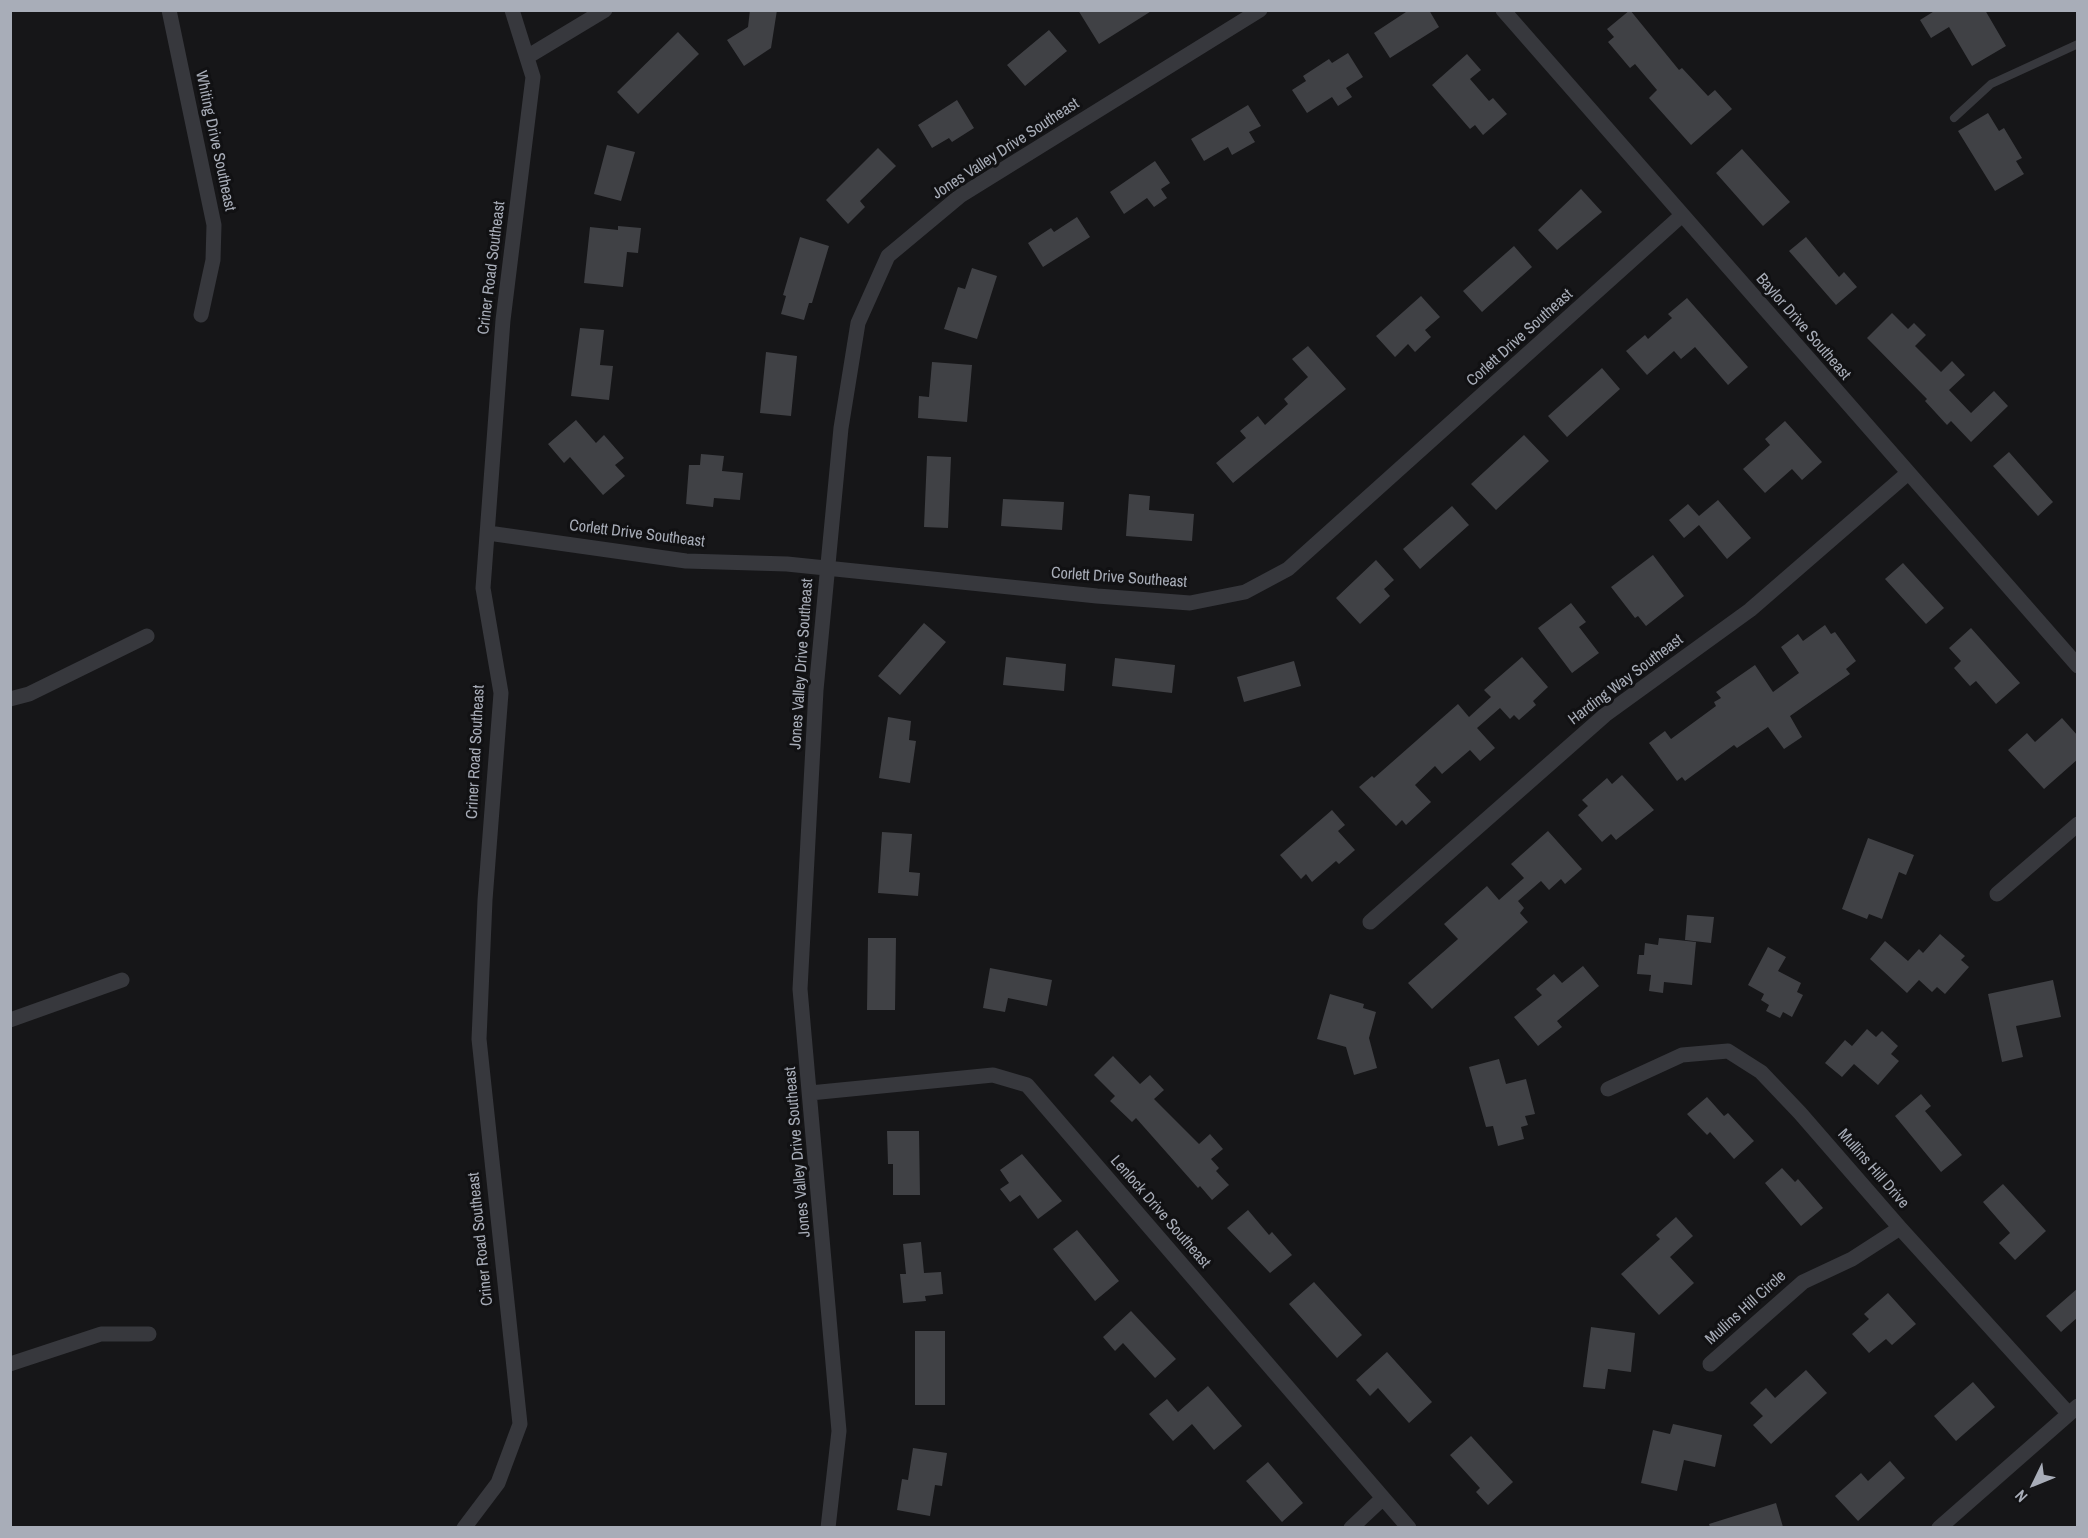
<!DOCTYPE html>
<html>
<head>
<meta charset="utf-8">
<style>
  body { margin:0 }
  #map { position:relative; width:2088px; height:1538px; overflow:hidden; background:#161618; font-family:"Archivo Narrow",sans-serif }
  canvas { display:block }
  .frame { position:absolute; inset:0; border:12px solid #a8adb8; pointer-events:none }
  .north { position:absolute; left:2004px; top:1454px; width:60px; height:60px; -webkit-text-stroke:4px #111113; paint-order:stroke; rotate:227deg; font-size:16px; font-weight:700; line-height:24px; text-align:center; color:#a8adb8 }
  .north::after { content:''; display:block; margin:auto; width:21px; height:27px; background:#a8adb8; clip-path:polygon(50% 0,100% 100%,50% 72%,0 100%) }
</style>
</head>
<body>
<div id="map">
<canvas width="2088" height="1538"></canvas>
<div class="frame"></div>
<div class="north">N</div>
</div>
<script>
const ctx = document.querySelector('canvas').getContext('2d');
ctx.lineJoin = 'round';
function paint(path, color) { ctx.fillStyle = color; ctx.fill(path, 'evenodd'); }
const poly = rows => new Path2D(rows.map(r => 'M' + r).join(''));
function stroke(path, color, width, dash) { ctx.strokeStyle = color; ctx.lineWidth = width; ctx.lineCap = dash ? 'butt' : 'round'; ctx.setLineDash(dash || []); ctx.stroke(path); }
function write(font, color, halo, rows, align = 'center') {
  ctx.font = font + ' "Archivo Narrow",sans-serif'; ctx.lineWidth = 6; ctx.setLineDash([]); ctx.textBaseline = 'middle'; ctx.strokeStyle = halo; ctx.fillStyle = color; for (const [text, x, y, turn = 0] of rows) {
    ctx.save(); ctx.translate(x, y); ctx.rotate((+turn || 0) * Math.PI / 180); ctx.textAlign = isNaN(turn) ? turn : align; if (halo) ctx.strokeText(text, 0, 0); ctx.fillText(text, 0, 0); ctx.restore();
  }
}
paint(poly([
  [750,10,777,10,771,48,744,66,727,40,748,27],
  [1078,10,1153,10,1099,44],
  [1409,10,1429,10,1439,27,1390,58,1374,33],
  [1630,10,1679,70,1682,68,1708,96,1715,90,1732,109,1691,145,1649,98,1657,90,1635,64,1630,68,1608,42,1614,37,1607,29],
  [1936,10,1985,10,2006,46,1972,66,1949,27,1931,38,1920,20],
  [1049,30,1067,51,1025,86,1007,65],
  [678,32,699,54,638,114,617,92],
  [1348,53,1363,77,1346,88,1352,97,1338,106,1332,97,1307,113,1292,90,1306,81,1303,76,1329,59,1332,63],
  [1467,54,1481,70,1470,79,1489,101,1493,98,1507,114,1483,135,1475,125,1470,129,1432,85],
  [957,100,974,128,952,142,949,138,932,148,918,125],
  [1248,105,1261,126,1249,132,1255,142,1232,155,1228,147,1204,161,1191,139],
  [1988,113,1999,131,2004,128,2022,158,2016,161,2024,174,1995,191,1958,131],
  [607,145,635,152,621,201,594,194],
  [878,148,896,166,860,201,865,207,848,224,826,200],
  [1742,149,1790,202,1763,226,1716,173],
  [1155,161,1170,183,1161,189,1167,198,1154,207,1147,198,1124,214,1110,192],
  [1581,189,1602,212,1557,250,1538,230],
  [1077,217,1090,237,1043,267,1028,243,1051,228,1054,232],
  [618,226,641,228,638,253,627,252,623,287,584,283,590,227,618,230],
  [800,237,829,246,812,303,809,303,804,320,781,314,786,296,783,295],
  [1806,237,1839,277,1844,272,1857,287,1836,305,1789,251],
  [1514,246,1532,267,1482,312,1463,291],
  [972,268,997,276,977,339,944,329,958,287,965,289],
  [1421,296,1440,317,1425,330,1431,337,1415,352,1408,344,1395,357,1376,336],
  [1687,298,1748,367,1728,385,1695,347,1681,359,1674,351,1647,375,1626,351,1645,335,1648,339,1672,318,1668,314],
  [1892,313,1908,329,1914,323,1926,335,1915,346,1941,372,1952,361,1965,375,1949,390,1971,413,1994,391,2008,406,1971,442,1951,421,1947,425,1925,401,1927,399,1867,338],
  [580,328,604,330,600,365,613,366,609,400,571,396],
  [1308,346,1346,389,1233,483,1216,463,1246,438,1240,431,1258,416,1265,425,1288,404,1284,399,1308,377,1292,359],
  [766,352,797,356,791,416,760,413],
  [932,362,972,365,967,422,918,418,919,396,929,397],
  [1602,368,1620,389,1567,437,1548,416],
  [576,420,596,443,604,435,624,458,615,465,625,476,603,495,570,457,564,463,548,444],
  [1785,421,1822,462,1802,480,1792,469,1765,493,1743,469,1770,445,1765,439],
  [1524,435,1549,461,1496,510,1471,484],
  [2009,452,2053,502,2038,516,1993,466],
  [701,454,724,456,722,471,743,473,740,500,714,498,713,507,686,504,689,465,700,465],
  [927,456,951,457,948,528,924,527],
  [1129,494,1150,496,1149,510,1194,514,1192,541,1126,536],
  [1003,499,1064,502,1062,530,1001,526],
  [1718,500,1751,538,1727,559,1699,525,1684,538,1669,520,1688,504,1699,516],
  [1452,506,1469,525,1420,569,1403,549],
  [1653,555,1684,596,1646,626,1638,616,1635,618,1611,587],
  [1376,560,1394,580,1384,589,1390,596,1360,624,1336,598],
  [1903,563,1944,608,1926,624,1885,579],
  [1571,603,1586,622,1579,627,1599,653,1572,673,1538,628],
  [924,623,946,642,900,695,878,676],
  [1825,625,1831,634,1835,632,1856,661,1846,669,1850,674,1790,716,1802,737,1784,749,1768,727,1737,748,1734,745,1685,781,1682,777,1677,781,1649,743,1665,731,1671,739,1716,706,1714,702,1721,698,1716,692,1755,665,1773,692,1799,673,1781,647,1798,634,1803,641],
  [1971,628,2020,683,1996,704,1976,681,1970,686,1954,668,1961,661,1949,648],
  [1006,657,1066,664,1064,691,1003,685],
  [1522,657,1548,687,1533,701,1536,705,1519,720,1514,715,1510,719,1500,708,1477,728,1495,748,1480,761,1470,750,1442,774,1435,766,1415,785,1431,802,1406,825,1402,820,1396,826,1359,787,1372,776,1374,778,1458,704,1469,717,1491,697,1484,690],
  [1115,658,1175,665,1172,693,1112,686],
  [1294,661,1301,686,1244,702,1237,677],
  [888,717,911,721,909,740,916,741,910,783,879,778],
  [2062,718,2078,736,2078,759,2044,789,2008,750,2027,733,2035,742],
  [1622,775,1654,810,1616,840,1611,834,1602,842,1578,815,1588,806,1582,800,1607,778,1612,784],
  [1332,810,1345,825,1338,831,1355,850,1339,864,1336,861,1312,882,1306,874,1301,879,1280,855],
  [1548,831,1582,869,1565,884,1561,879,1549,890,1541,881,1518,901,1524,908,1520,913,1528,922,1432,1009,1408,983,1458,939,1444,924,1487,886,1499,900,1524,878,1511,864],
  [882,832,912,834,909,872,920,873,918,896,878,893],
  [1868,838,1914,855,1906,875,1899,872,1882,919,1869,914,1867,919,1842,909],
  [1687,915,1714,917,1711,943,1685,940],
  [1940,934,1965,956,1961,960,1969,967,1945,994,1937,987,1932,992,1919,980,1907,993,1870,959,1885,941,1908,961,1919,949,1923,953],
  [868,938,896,938,895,1010,867,1010],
  [1659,938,1696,942,1692,985,1664,982,1663,993,1649,991,1651,975,1637,974,1639,955,1644,955,1645,943,1658,945],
  [1768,947,1786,957,1778,971,1801,983,1797,992,1803,995,1792,1017,1783,1012,1780,1018,1766,1011,1769,1005,1761,1000,1764,994,1748,985],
  [1583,966,1599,986,1557,1021,1562,1027,1538,1046,1514,1017,1542,995,1536,989,1554,974,1562,983],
  [990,968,1052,980,1047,1006,1008,998,1005,1012,983,1008],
  [2053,980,2061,1017,2016,1026,2023,1057,2002,1062,1988,994],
  [1330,994,1364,1004,1363,1008,1376,1012,1369,1038,1377,1068,1354,1075,1346,1047,1317,1039],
  [1867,1029,1876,1037,1882,1031,1898,1046,1891,1054,1899,1061,1878,1085,1854,1064,1842,1077,1825,1063,1845,1040,1852,1046],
  [1113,1056,1140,1084,1150,1075,1164,1090,1154,1099,1199,1144,1210,1134,1223,1149,1211,1159,1219,1168,1216,1171,1229,1185,1212,1200,1200,1186,1198,1188,1136,1118,1132,1122,1110,1101,1115,1096,1094,1075],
  [1499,1059,1506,1084,1526,1079,1535,1114,1525,1116,1528,1125,1521,1127,1524,1139,1498,1146,1493,1126,1486,1127,1469,1067],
  [1921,1094,1931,1106,1925,1111,1962,1155,1941,1172,1895,1116],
  [1707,1097,1724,1116,1728,1113,1754,1141,1734,1159,1710,1132,1707,1135,1687,1114],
  [887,1131,919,1131,920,1195,893,1195,893,1164,888,1164],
  [1022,1154,1062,1201,1038,1219,1020,1195,1010,1202,1000,1189,1009,1183,1000,1170],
  [1782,1168,1795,1182,1798,1179,1823,1208,1801,1226,1765,1183],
  [2003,1184,2046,1231,2015,1260,1999,1243,2010,1233,1983,1202],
  [1248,1210,1269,1235,1272,1232,1292,1255,1270,1273,1227,1228],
  [1676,1217,1693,1236,1670,1257,1694,1283,1659,1315,1621,1274,1660,1239,1656,1235],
  [1077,1230,1119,1281,1095,1301,1053,1249],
  [921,1242,924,1273,941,1272,943,1294,925,1296,926,1301,903,1303,900,1274,906,1274,903,1244],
  [1314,1282,1362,1335,1337,1358,1289,1304],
  [2078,1288,2078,1317,2061,1332,2046,1316],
  [1888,1293,1916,1324,1892,1345,1886,1339,1869,1353,1852,1334,1869,1319,1864,1314],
  [1131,1311,1176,1359,1155,1378,1123,1343,1115,1351,1103,1337],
  [1591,1327,1635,1333,1631,1372,1608,1369,1605,1389,1583,1387],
  [915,1331,945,1331,945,1405,915,1405],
  [1387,1352,1432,1402,1409,1423,1378,1388,1370,1396,1356,1380],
  [1806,1370,1827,1393,1771,1444,1753,1425,1763,1416,1750,1403,1766,1388,1775,1398],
  [1973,1382,1995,1407,1956,1441,1934,1416],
  [1208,1386,1242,1426,1214,1450,1192,1424,1173,1441,1149,1414,1167,1399,1178,1412],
  [1673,1424,1722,1435,1715,1467,1684,1460,1677,1491,1641,1483,1653,1430,1670,1434],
  [1471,1436,1513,1482,1488,1505,1476,1492,1480,1488,1450,1455],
  [913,1448,947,1453,942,1486,935,1485,930,1516,897,1510,902,1479,908,1480],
  [1890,1461,1905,1478,1858,1521,1835,1496,1861,1473,1868,1481],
  [1268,1462,1303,1503,1282,1522,1246,1481],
  [1776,1503,1783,1527,1710,1527,1709,1524]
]), '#404145');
stroke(poly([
  [1954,118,1991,84,2078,44]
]), '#37383d', 8);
stroke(poly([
  [169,10,214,225,213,260,201,315],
  [1503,10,2078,666],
  [527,57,605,10],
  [488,533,686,561,787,564,1097,596,1190,603,1245,592,1288,569,1681,216],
  [10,699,29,694,147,636],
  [1997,894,2078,824],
  [1370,922,1605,715,1750,610,1908,473],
  [10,1020,122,980],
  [1608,1089,1682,1055,1728,1051,1761,1072,1800,1113,1900,1228,2069,1414],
  [810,1093,993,1075,1027,1085,1409,1528],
  [10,1364,101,1334,149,1334],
  [1710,1364,1803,1282,1852,1259,1900,1228],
  [464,1528,498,1483,520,1424,479,1039,485,900,501,693,483,588,503,320,533,77,512,10],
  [828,1528,839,1431,800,989,816,690,841,428,858,323,888,256,960,196,1260,10],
  [1351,1528,1383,1498],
  [1939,1528,2078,1406]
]), '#37383d', 15);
write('16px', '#a8adb8', '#111113', [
  ["Whiting Drive Southeast",215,141,78],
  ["Jones Valley Drive Southeast",1006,149,-33],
  ["Criner Road Southeast",492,268,-83],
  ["Baylor Drive Southeast",1803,327,49],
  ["Corlett Drive Southeast",1520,338,-42],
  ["Corlett Drive Southeast",637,534,7],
  ["Corlett Drive Southeast",1119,578,4],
  ["Jones Valley Drive Southeast",802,664,-86],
  ["Harding Way Southeast",1626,680,-37],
  ["Criner Road Southeast",476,752,-87],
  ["Jones Valley Drive Southeast",798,1152,-95],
  ["Mullins Hill Drive",1873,1169,49],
  ["Lenlock Drive Southeast",1160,1212,49],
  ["Criner Road Southeast",481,1239,-96],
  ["Mullins Hill Circle",1746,1308,-42]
]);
</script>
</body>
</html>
